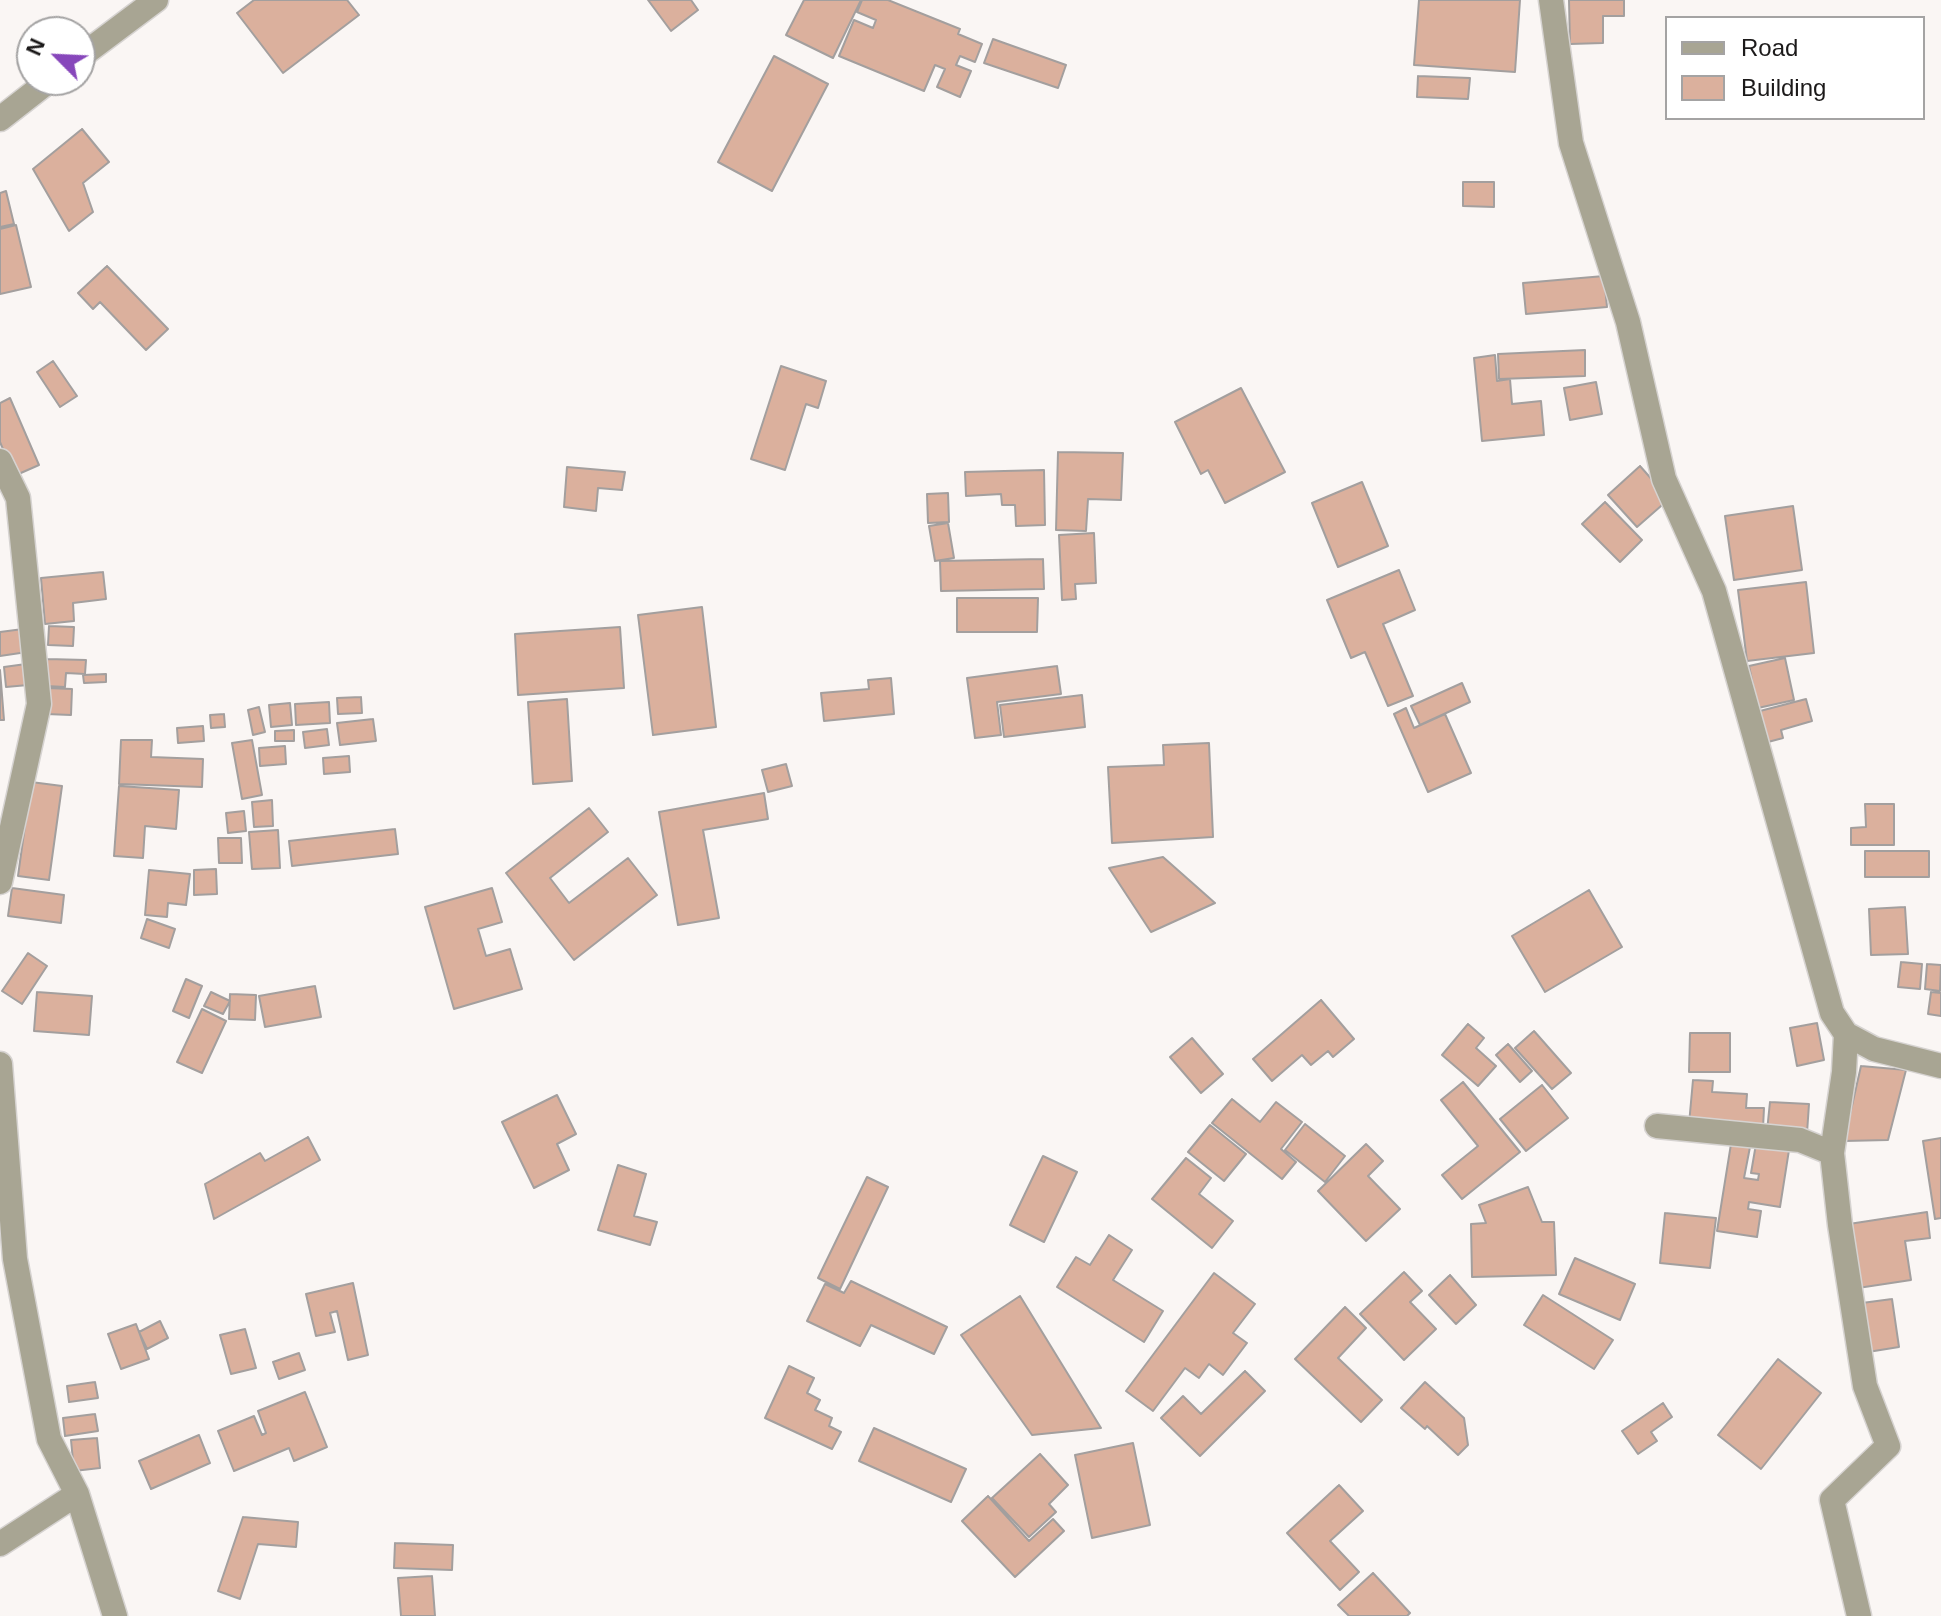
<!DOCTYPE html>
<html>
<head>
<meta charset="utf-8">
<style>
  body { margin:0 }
  #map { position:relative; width:1941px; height:1616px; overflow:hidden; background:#faf6f4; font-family:Arial,sans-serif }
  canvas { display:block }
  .legend { position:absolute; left:1665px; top:16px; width:260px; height:104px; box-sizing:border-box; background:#fff; border:2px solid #a4a3a3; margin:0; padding:10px 14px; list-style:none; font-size:24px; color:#1c1a1a }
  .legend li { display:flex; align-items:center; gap:16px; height:40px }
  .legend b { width:40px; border:2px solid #a4a3a3 }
  .north { position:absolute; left:16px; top:16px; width:80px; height:80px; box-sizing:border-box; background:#fff; border:2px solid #a4a3a3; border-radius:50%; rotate:294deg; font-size:22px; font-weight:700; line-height:32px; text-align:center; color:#1c1a1a }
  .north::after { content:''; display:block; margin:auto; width:28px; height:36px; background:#8747bb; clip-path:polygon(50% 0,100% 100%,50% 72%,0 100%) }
</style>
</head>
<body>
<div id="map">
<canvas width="1941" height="1616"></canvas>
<ul class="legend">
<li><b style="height:10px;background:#a8a593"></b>Road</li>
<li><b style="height:22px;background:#dbb09d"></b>Building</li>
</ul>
<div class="north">N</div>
</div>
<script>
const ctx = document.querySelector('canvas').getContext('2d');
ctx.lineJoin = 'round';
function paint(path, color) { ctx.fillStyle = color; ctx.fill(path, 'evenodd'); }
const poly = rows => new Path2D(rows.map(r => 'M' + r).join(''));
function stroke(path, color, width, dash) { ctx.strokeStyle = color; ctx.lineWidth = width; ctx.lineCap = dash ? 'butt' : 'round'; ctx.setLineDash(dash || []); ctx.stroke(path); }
const building = poly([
  [254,0,347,0,359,15,283,73,237,13,254,0],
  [648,0,691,0,698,10,671,31,648,0],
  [804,0,861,0,833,58,786,35,804,0],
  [862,0,888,0,960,29,958,34,982,44,975,62,960,56,956,65,971,71,960,97,937,87,945,69,935,65,924,91,839,56,854,20,873,28,876,20,857,12,862,0],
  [1419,0,1520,0,1515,72,1414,65,1419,0],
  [1569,0,1624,0,1624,16,1603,16,1603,43,1570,44,1569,0],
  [993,39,1066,65,1058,88,984,63,993,39],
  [774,56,828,84,772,191,718,162,774,56],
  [1418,76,1470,78,1468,99,1417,97,1418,76],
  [82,129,109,162,83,183,93,212,69,231,33,169,82,129],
  [1463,182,1494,182,1494,207,1463,206,1463,182],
  [6,191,14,224,0,227,0,193,6,191],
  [16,225,31,287,0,294,0,229,16,225],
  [107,266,168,329,146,350,100,302,93,309,78,293,107,266],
  [1604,276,1607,307,1526,314,1523,283,1604,276],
  [1585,350,1585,376,1499,379,1498,354,1585,350],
  [1495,355,1497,381,1510,379,1512,404,1541,401,1544,435,1482,441,1474,358,1495,355],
  [53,361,77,396,60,407,37,372,53,361],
  [781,366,826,381,818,408,806,404,785,470,751,459,781,366],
  [1596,382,1602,414,1570,420,1564,388,1596,382],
  [1241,388,1285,472,1225,503,1208,470,1201,474,1175,422,1241,388],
  [10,398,39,465,14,476,0,442,0,403,10,398],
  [1058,452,1123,453,1121,500,1088,499,1086,531,1056,530,1058,452],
  [1640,466,1669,499,1637,527,1608,495,1640,466],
  [567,467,625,472,622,490,598,488,596,511,564,507,567,467],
  [1044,470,1045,525,1016,526,1015,505,1002,505,1001,494,966,496,965,472,1044,470],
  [1362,482,1388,546,1338,567,1312,503,1362,482],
  [948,493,949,522,928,523,927,494,948,493],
  [1605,502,1642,540,1620,562,1582,524,1605,502],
  [1793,506,1802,570,1734,580,1725,516,1793,506],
  [948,523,954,558,935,561,929,526,948,523],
  [1094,533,1096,583,1075,584,1076,599,1062,600,1059,535,1094,533],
  [1043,559,1044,589,941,591,940,561,1043,559],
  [1399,570,1415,610,1383,624,1413,696,1388,706,1365,652,1351,658,1327,600,1399,570],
  [103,572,106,599,73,603,74,621,45,624,41,578,103,572],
  [1806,582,1814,653,1747,661,1738,590,1806,582],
  [957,598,1038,598,1037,632,957,632,957,598],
  [702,607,716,727,653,735,638,615,702,607],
  [49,626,74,627,73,646,48,645,49,626],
  [620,627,624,688,518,695,515,634,620,627],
  [23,629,27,652,0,656,0,632,23,629],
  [1785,658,1794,700,1758,708,1749,666,1785,658],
  [47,659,86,660,85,674,66,673,65,687,46,686,47,659],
  [26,664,28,685,6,687,4,667,26,664],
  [1057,666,1061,694,997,702,1001,735,975,738,967,678,1057,666],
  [0,670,4,720,0,720,0,670],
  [106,674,106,682,84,683,83,675,106,674],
  [891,678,894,714,824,721,821,693,869,689,868,680,891,678],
  [1462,683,1470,702,1420,725,1411,706,1462,683],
  [47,688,72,689,71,715,46,714,47,688],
  [1082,695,1085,727,1004,737,1000,705,1082,695],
  [361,697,362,713,338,714,337,698,361,697],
  [567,699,572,781,533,784,528,702,567,699],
  [1806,699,1812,721,1781,730,1783,738,1768,742,1760,711,1806,699],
  [329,702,330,723,296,725,295,704,329,702],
  [290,703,292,725,271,727,269,705,290,703],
  [259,707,265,732,253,735,248,710,259,707],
  [1406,708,1414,728,1445,714,1471,773,1428,792,1394,714,1406,708],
  [224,714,225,727,211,728,210,715,224,714],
  [373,719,376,741,340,745,337,723,373,719],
  [203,726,204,741,178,743,177,728,203,726],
  [327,729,329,745,305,748,303,732,327,729],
  [294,730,294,741,275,741,275,731,294,730],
  [121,740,152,740,151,757,203,759,202,787,119,784,121,740],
  [252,740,262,795,242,799,232,743,252,740],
  [1209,743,1213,837,1112,843,1108,767,1164,765,1163,745,1209,743],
  [285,746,286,764,260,766,259,748,285,746],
  [349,756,350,772,324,774,323,758,349,756],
  [786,764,792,786,768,792,762,770,786,764],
  [31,782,62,786,49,880,18,876,31,782],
  [119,786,179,790,176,829,145,826,143,858,114,856,119,786],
  [764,793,768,819,703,830,719,918,678,925,659,812,764,793],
  [272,800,273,826,254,827,252,802,272,800],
  [1865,804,1894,804,1894,845,1851,845,1851,828,1866,827,1865,804],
  [589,808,608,832,550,878,569,903,628,858,657,895,574,960,506,873,589,808],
  [244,811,246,831,228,833,226,813,244,811],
  [395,829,398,854,292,866,289,841,395,829],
  [278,830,280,868,252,869,249,832,278,830],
  [218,838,241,838,242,863,219,863,218,838],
  [1865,851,1929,851,1929,877,1865,877,1865,851],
  [1163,857,1215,903,1151,932,1109,868,1163,857],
  [216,869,217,894,194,895,194,870,216,869],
  [149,870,190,874,186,905,168,903,167,917,145,915,149,870],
  [12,888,64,895,61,923,8,916,12,888],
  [492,888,502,922,478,929,486,956,510,949,522,989,454,1009,425,907,492,888],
  [1589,890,1622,947,1545,992,1512,936,1589,890],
  [1905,907,1908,954,1871,955,1869,909,1905,907],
  [147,919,175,929,169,948,141,938,147,919],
  [28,953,47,966,22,1004,2,991,28,953],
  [1901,962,1922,964,1920,989,1898,987,1901,962],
  [1927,964,1941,965,1940,991,1925,989,1927,964],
  [186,979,202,986,189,1018,173,1011,186,979],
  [315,986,321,1017,265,1027,259,996,315,986],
  [37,992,92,996,89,1035,34,1031,37,992],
  [211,992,230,1001,223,1014,204,1006,211,992],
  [1931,992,1941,993,1941,1016,1928,1014,1931,992],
  [230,994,256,995,255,1020,229,1019,230,994],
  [1321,1000,1354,1039,1333,1057,1328,1051,1311,1065,1302,1055,1272,1081,1253,1059,1321,1000],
  [202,1009,226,1021,202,1073,177,1062,202,1009],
  [1817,1023,1824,1060,1797,1066,1790,1028,1817,1023],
  [1468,1024,1484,1038,1476,1048,1496,1066,1478,1086,1442,1055,1468,1024],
  [1534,1031,1571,1073,1552,1089,1515,1048,1534,1031],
  [1690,1033,1730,1033,1730,1072,1689,1072,1690,1033],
  [1192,1038,1223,1074,1201,1093,1170,1057,1192,1038],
  [1508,1044,1532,1071,1520,1082,1496,1055,1508,1044],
  [1861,1066,1906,1070,1888,1140,1844,1141,1861,1066],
  [1693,1080,1713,1081,1712,1092,1747,1094,1746,1108,1764,1108,1763,1128,1689,1124,1693,1080],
  [1463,1082,1520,1152,1462,1199,1442,1175,1478,1146,1441,1100,1463,1082],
  [1542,1085,1568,1118,1526,1151,1500,1119,1542,1085],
  [557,1095,576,1134,557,1144,569,1170,534,1188,502,1122,557,1095],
  [1232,1099,1260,1122,1276,1102,1302,1122,1281,1149,1296,1162,1282,1179,1212,1123,1232,1099],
  [1770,1102,1809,1104,1807,1133,1767,1131,1770,1102],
  [1305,1124,1345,1156,1325,1182,1285,1150,1305,1124],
  [1210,1125,1246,1154,1224,1181,1188,1152,1210,1125],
  [308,1137,320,1160,214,1219,205,1184,260,1153,265,1161,308,1137],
  [1941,1138,1941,1218,1935,1219,1923,1141,1941,1138],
  [1366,1144,1383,1161,1368,1176,1400,1209,1366,1241,1318,1191,1366,1144],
  [1731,1144,1750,1147,1744,1178,1758,1180,1759,1174,1751,1173,1756,1144,1789,1150,1780,1207,1749,1202,1748,1209,1761,1211,1757,1237,1717,1231,1731,1144],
  [1043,1156,1077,1172,1044,1242,1010,1225,1043,1156],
  [1186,1158,1211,1178,1199,1194,1233,1221,1212,1248,1152,1199,1186,1158],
  [618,1165,646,1174,634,1216,657,1222,650,1245,598,1230,618,1165],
  [867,1177,888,1187,840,1289,818,1278,867,1177],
  [1528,1187,1542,1222,1554,1222,1556,1275,1472,1277,1471,1224,1486,1223,1479,1205,1528,1187],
  [1927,1212,1930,1238,1905,1241,1911,1280,1858,1288,1849,1224,1927,1212],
  [1665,1213,1716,1218,1710,1268,1660,1263,1665,1213],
  [1109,1235,1132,1250,1113,1280,1163,1311,1144,1342,1057,1287,1076,1257,1090,1265,1109,1235],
  [1575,1258,1635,1284,1620,1320,1559,1294,1575,1258],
  [1404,1272,1422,1291,1410,1302,1436,1329,1404,1360,1360,1314,1404,1272],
  [1214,1273,1255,1304,1233,1333,1247,1343,1223,1375,1209,1364,1199,1378,1185,1368,1153,1411,1126,1391,1214,1273],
  [1450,1275,1476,1305,1456,1324,1429,1295,1450,1275],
  [851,1281,947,1327,934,1354,871,1325,860,1346,807,1321,825,1284,844,1293,851,1281],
  [353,1283,368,1355,348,1360,337,1311,330,1313,335,1332,316,1336,306,1294,353,1283],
  [1543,1295,1613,1340,1594,1369,1524,1325,1543,1295],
  [1020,1296,1101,1428,1032,1435,961,1335,1020,1296],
  [1892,1299,1899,1347,1868,1352,1862,1303,1892,1299],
  [1345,1307,1366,1328,1338,1358,1382,1400,1361,1422,1295,1359,1345,1307],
  [160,1321,168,1338,147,1349,139,1332,160,1321],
  [136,1324,149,1359,121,1369,108,1334,136,1324],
  [245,1329,256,1368,231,1374,220,1335,245,1329],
  [299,1353,305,1370,279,1379,273,1362,299,1353],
  [1778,1359,1821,1393,1761,1469,1718,1435,1778,1359],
  [789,1366,814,1378,807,1393,820,1400,815,1410,832,1418,829,1426,841,1432,832,1449,765,1418,789,1366],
  [1245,1371,1265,1391,1200,1456,1161,1418,1183,1396,1201,1414,1245,1371],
  [95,1382,98,1398,69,1402,67,1386,95,1382],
  [1425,1382,1464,1418,1468,1445,1458,1455,1427,1426,1425,1429,1401,1408,1425,1382],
  [305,1392,327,1447,294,1461,289,1448,234,1471,218,1431,254,1416,262,1435,266,1433,258,1411,305,1392],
  [1663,1403,1672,1417,1651,1432,1657,1441,1638,1454,1622,1431,1663,1403],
  [95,1414,98,1431,65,1436,63,1418,95,1414],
  [874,1428,966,1469,951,1502,859,1461,874,1428],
  [199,1435,210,1463,151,1489,139,1461,199,1435],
  [97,1438,100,1468,74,1471,71,1440,97,1438],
  [1133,1443,1150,1525,1092,1538,1075,1455,1133,1443],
  [1040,1454,1068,1485,1049,1504,1056,1512,1029,1537,992,1498,1040,1454],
  [1339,1485,1363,1511,1330,1541,1359,1572,1340,1590,1287,1533,1339,1485],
  [988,1496,1029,1541,1053,1519,1064,1531,1015,1577,962,1521,988,1496],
  [243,1517,298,1522,296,1547,258,1544,240,1599,218,1591,243,1517],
  [395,1543,453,1545,452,1570,394,1568,395,1543],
  [1373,1573,1410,1613,1407,1616,1349,1616,1338,1605,1373,1573],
  [432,1576,435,1616,401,1616,398,1578,432,1576]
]);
paint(building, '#dbb09d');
stroke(building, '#a39f9e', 2);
const minor = poly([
  [1551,0,1571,143,1628,322,1664,479,1714,591,1832,1013,1846,1034,1874,1049,1941,1066],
  [80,57,156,0],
  [0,119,50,80],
  [0,461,18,498,39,704,0,882],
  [1846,1034,1844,1072,1832,1153,1840,1225,1865,1386,1888,1446,1832,1500,1859,1616],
  [0,1064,15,1259,49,1439,77,1494,115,1616],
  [1657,1126,1800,1140,1832,1153],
  [0,1544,77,1494]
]);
stroke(minor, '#d6d3d1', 27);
stroke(minor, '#a8a593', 24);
</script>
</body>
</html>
